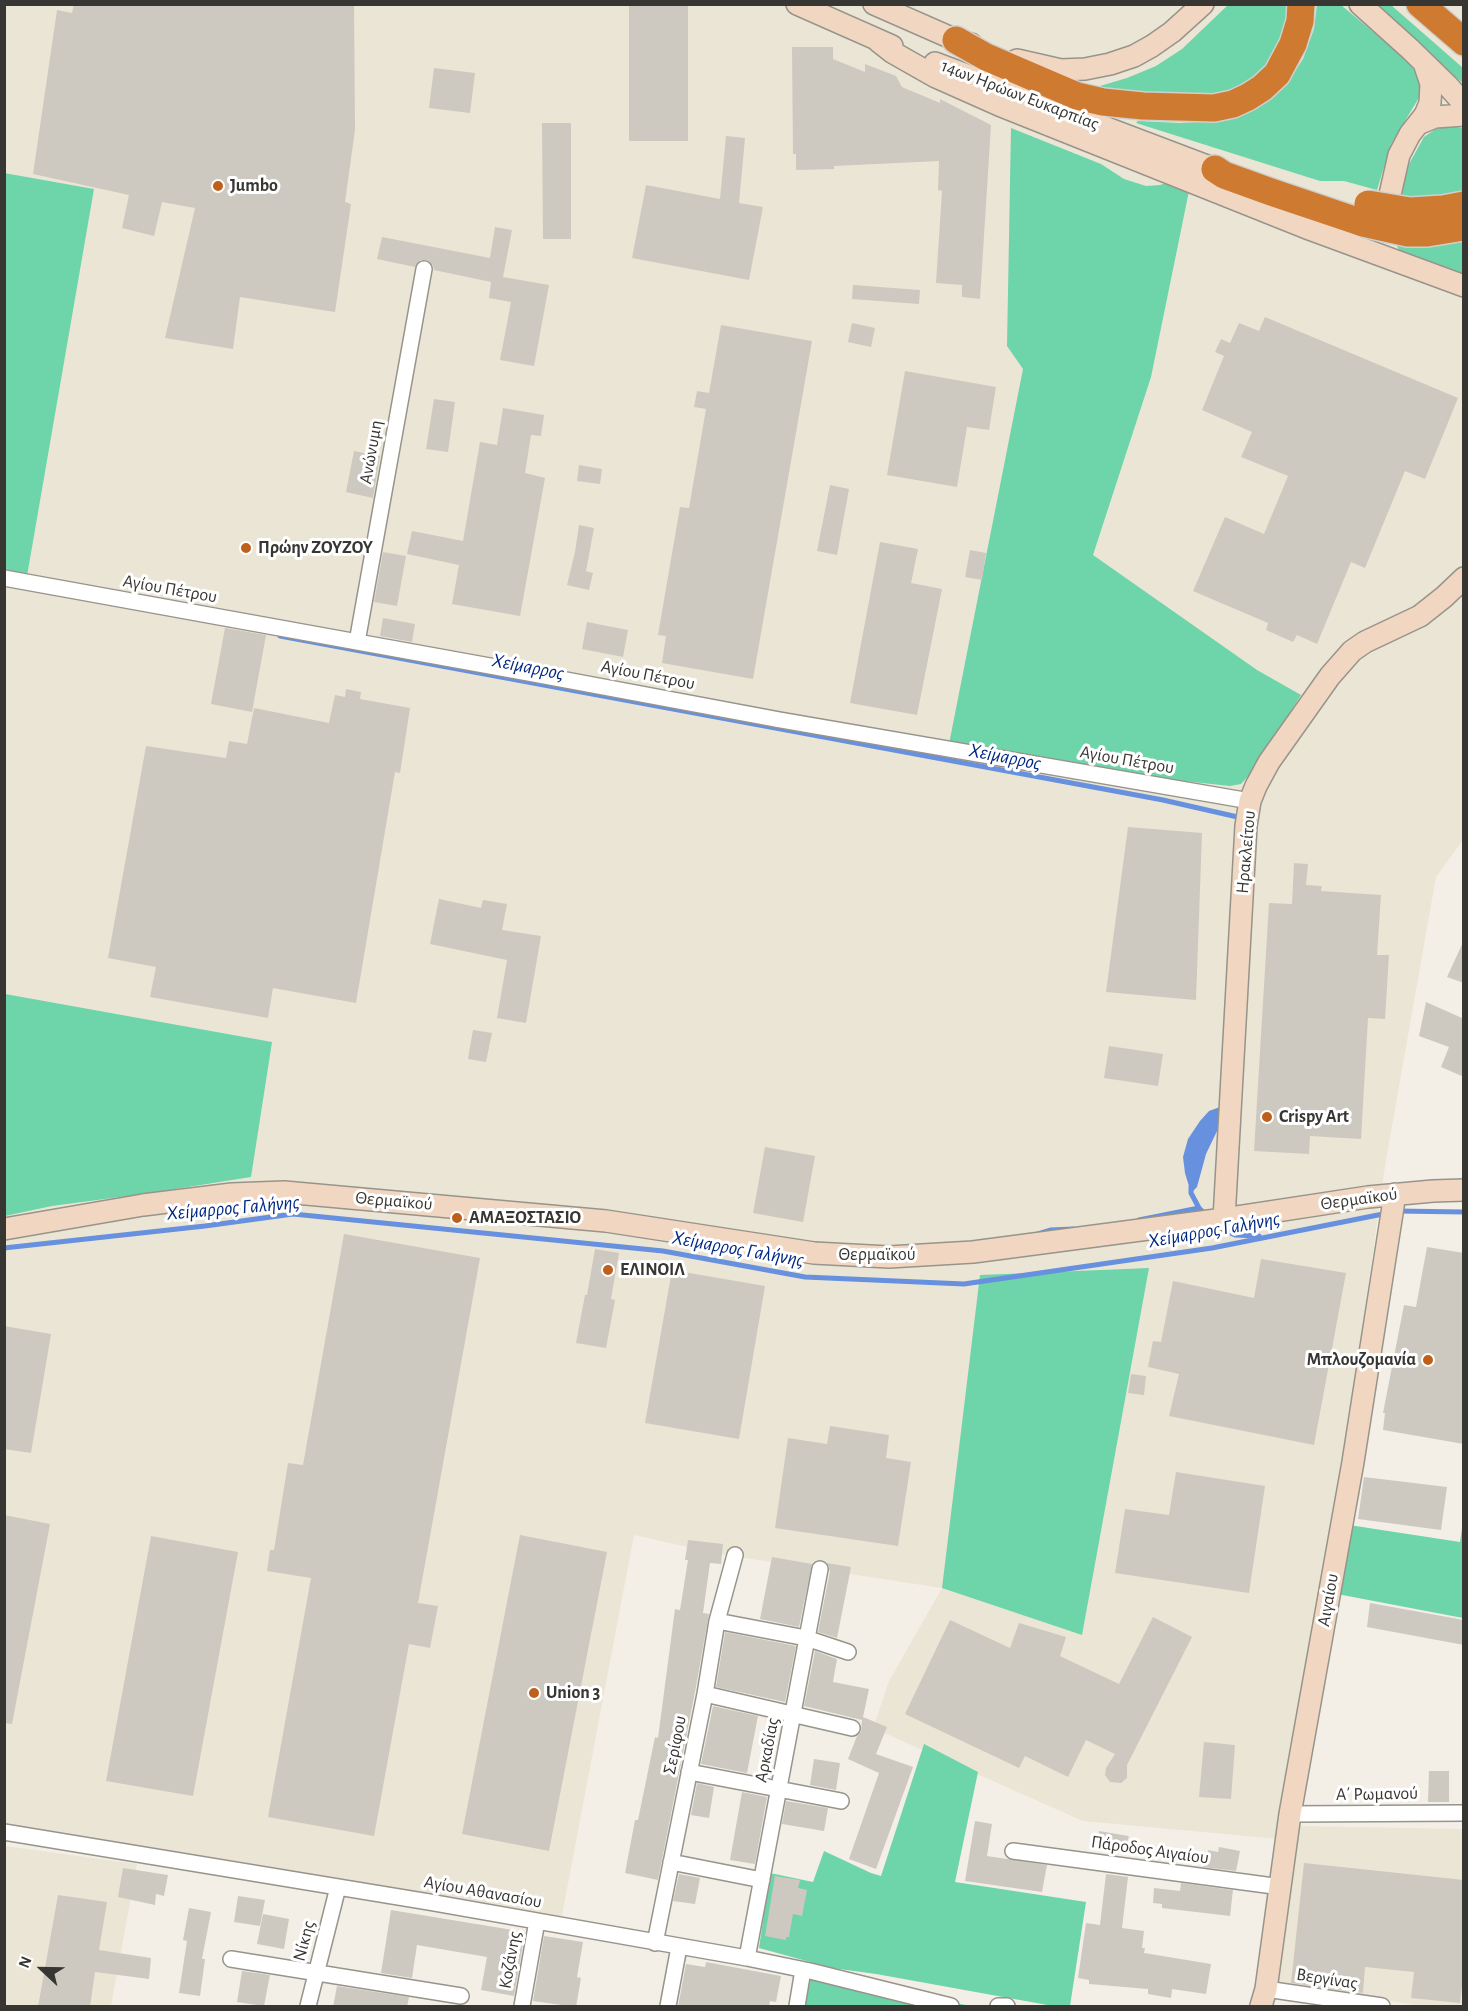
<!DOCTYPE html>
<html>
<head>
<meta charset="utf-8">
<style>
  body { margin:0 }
  #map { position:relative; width:1468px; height:2011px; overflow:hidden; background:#f3efe6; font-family:"Alegreya Sans",sans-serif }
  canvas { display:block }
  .frame { position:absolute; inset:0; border:6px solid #373632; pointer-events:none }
  .north { position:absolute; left:12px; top:1939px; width:60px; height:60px; -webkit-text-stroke:4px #fff; paint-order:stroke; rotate:292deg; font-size:16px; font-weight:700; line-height:24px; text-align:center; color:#373632 }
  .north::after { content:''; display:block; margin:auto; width:21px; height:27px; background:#373632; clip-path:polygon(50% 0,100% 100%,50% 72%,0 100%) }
</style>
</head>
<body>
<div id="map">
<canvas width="1468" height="2011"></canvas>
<div class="frame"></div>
<div class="north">N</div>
</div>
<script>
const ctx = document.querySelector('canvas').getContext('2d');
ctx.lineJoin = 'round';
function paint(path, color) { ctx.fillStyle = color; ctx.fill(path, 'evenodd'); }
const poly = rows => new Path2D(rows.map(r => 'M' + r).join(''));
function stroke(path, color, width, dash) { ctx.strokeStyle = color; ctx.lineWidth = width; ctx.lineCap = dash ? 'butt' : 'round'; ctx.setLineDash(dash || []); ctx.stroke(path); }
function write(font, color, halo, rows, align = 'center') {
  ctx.font = font + ' "Alegreya Sans",sans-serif'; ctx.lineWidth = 6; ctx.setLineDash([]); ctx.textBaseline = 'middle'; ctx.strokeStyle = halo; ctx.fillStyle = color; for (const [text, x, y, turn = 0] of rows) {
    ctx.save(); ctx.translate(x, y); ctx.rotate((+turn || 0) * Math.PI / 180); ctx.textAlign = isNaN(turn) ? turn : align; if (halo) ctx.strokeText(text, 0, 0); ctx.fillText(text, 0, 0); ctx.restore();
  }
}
paint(poly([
  [4,5,1463,5,1463,840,1436,877,1385,1166,1290,1840,1083,1821,873,1728,889,1681,942,1588,719,1554,634,1535,560,1926,5,1828],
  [1298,1826,1463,1829,1463,2006,1415,2005,1271,1982],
  [5,1846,137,1864,111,2006,5,2006]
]), '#ebe5d5');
paint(poly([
  [1228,5,1293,5,1273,62,1249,82,1224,94,1172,97,1085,87,1100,86,1127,78,1156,66,1182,49],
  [1317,5,1341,5,1408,61,1418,76,1421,90,1420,96,1391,144,1377,190,1344,181,1320,181,1136,123,1138,121,1180,123,1214,121,1262,103,1278,92,1289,80,1303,59,1314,29],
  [1363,5,1391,5,1463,68,1463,83],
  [1450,126,1463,128,1463,274,1400,252,1396,244,1403,188,1409,164,1424,137,1436,129],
  [1011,128,1101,164,1124,179,1146,186,1160,185,1169,182,1189,191,1151,377,1093,555,1257,670,1301,695,1251,773,1241,784,1230,786,1174,780,949,744,1023,369,1007,346],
  [4,173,94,189,27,576,5,572],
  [5,994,272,1042,251,1177,150,1193,52,1206,5,1216],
  [1149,1268,1082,1635,942,1588,980,1275],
  [1463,1521,1463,1618,1337,1594,1349,1525,1460,1542],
  [924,1744,978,1772,955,1882,1086,1902,1070,2006,1053,2006,876,1974,832,1968,759,1948,770,1873,813,1882,824,1851,871,1873,881,1876],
  [809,1979,972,2006,805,2006]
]), '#6ed4aa');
paint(poly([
  [1220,1107,1218,1129,1206,1154,1197,1187,1191,1193,1185,1173,1183,1157,1188,1139,1200,1121,1209,1111]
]), '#6790de');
stroke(poly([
  [280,636,1163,800,1242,818],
  [1191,1187,1191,1193,1199,1208,1206,1215],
  [1397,1211,1464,1212],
  [1139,1220,1199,1208],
  [1219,1228,1235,1235,1259,1236],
  [1038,1234,1051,1230,1073,1229],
  [4,1248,205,1226,293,1214,663,1251,805,1277,964,1284,1212,1248,1388,1213]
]), '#6790de', 5);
paint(poly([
  [74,4,354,4,355,130,345,202,351,204,335,312,240,297,233,349,165,338,195,208,162,202,154,236,122,228,129,195,33,174,57,10,72,13],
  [629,4,688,4,688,141,629,141],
  [792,47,833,47,833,59,865,72,865,64,896,76,902,87,940,103,940,99,991,125,980,299,962,297,962,285,936,283,942,191,938,190,939,161,834,166,834,169,796,170,796,154,793,154],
  [434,68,475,73,470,113,429,108],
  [542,123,571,123,571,239,543,239],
  [726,136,745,138,739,203,763,207,749,280,632,258,646,185,720,199],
  [495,227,512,230,503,277,549,285,534,366,500,360,511,302,489,298,491,282,434,270,433,265,426,260,420,260,415,267,377,259,382,237,490,258],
  [853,285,920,290,919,304,852,299],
  [1265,317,1458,398,1425,479,1405,471,1365,568,1351,562,1317,644,1297,635,1293,642,1266,630,1268,623,1193,591,1225,517,1264,534,1288,476,1241,457,1252,432,1202,410,1224,356,1215,352,1221,339,1230,343,1239,323,1259,331],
  [852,323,875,328,871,347,848,342],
  [721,325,812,341,753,679,662,663,666,636,658,635,680,507,689,508,706,409,694,407,697,391,709,393],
  [905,371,996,387,989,430,967,427,957,487,887,475],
  [434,399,455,402,448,452,426,449],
  [503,408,544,415,541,436,531,435,525,473,545,478,520,616,452,604,459,565,407,554,412,531,463,541,480,442,497,445],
  [354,451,380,456,373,498,346,492],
  [579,465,602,469,600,484,577,481],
  [830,485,849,489,837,555,817,551],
  [579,525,594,528,586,571,593,573,589,590,567,585,575,552],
  [880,542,918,549,911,583,942,589,917,715,850,703],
  [970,550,986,553,982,580,965,577],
  [383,552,406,556,397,606,374,602],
  [383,618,415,624,412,642,380,636],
  [587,622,628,630,623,657,582,649],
  [225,628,266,635,252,712,211,704],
  [346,689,361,692,360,699,410,708,400,773,395,772,356,1003,273,988,268,1018,150,997,156,967,108,958,146,746,226,758,229,741,247,744,254,708,329,723,335,695,345,697],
  [1128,827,1202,833,1196,1000,1106,992],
  [1294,863,1308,864,1306,885,1322,886,1321,891,1381,895,1377,955,1389,955,1385,1019,1368,1018,1361,1139,1310,1136,1309,1154,1254,1151,1269,903,1292,904],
  [439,899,481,908,483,900,507,904,502,930,541,936,526,1023,497,1018,507,960,430,944],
  [1464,940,1464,983,1447,977],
  [1426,1002,1462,1018,1464,1014,1464,1077,1441,1067,1449,1047,1419,1036],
  [473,1030,492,1033,486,1062,468,1059],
  [1109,1046,1163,1054,1158,1086,1104,1078],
  [765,1147,815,1156,803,1222,753,1213],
  [344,1234,480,1258,418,1603,438,1606,430,1648,409,1644,374,1836,268,1817,311,1578,267,1571,270,1550,274,1550,288,1463,303,1465],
  [1427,1247,1464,1253,1464,1444,1383,1430,1385,1413,1383,1413,1404,1305,1416,1307],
  [595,1249,619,1253,611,1299,615,1300,606,1348,576,1343,585,1295,587,1295],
  [1261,1259,1346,1273,1314,1445,1169,1416,1179,1374,1148,1367,1153,1341,1161,1342,1173,1281,1254,1298],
  [672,1270,765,1286,739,1439,645,1423],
  [4,1326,51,1334,31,1453,4,1449],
  [1131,1374,1146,1376,1144,1395,1128,1393],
  [830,1426,889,1435,886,1458,911,1462,898,1546,775,1528,788,1438,827,1444],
  [1176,1472,1265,1486,1249,1593,1115,1573,1125,1509,1169,1515],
  [1364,1477,1447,1487,1441,1530,1358,1519],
  [4,1515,50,1524,12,1724,4,1723],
  [520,1535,607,1552,549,1851,462,1834],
  [151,1536,238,1552,193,1796,106,1781],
  [688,1540,723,1544,721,1564,710,1563,703,1613,709,1614,695,1692,658,1880,625,1873,635,1820,638,1820,655,1737,658,1738,675,1609,680,1610,688,1560,685,1560],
  [772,1557,812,1564,799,1627,760,1619],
  [827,1563,851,1567,837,1638,818,1632,830,1571],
  [1370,1603,1464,1620,1464,1645,1367,1627],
  [1153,1617,1192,1637,1127,1765,1127,1778,1121,1783,1110,1782,1105,1775,1106,1768,1115,1754,1086,1740,1068,1777,1025,1756,1019,1768,905,1714,950,1620,1010,1648,1019,1623,1066,1637,1060,1656,1119,1684],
  [725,1632,796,1646,785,1702,716,1687],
  [815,1651,837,1659,833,1682,869,1689,863,1717,887,1727,876,1754,913,1767,876,1869,849,1859,879,1773,848,1759,857,1736,861,1731,862,1720,804,1706],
  [713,1706,758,1716,747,1773,701,1764],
  [1204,1742,1235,1745,1231,1799,1199,1797],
  [814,1759,840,1763,836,1790,810,1785],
  [1429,1771,1449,1771,1449,1802,1428,1802],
  [697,1783,714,1787,709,1818,691,1815],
  [742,1792,767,1797,755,1864,730,1860],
  [786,1801,828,1808,824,1831,782,1824],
  [975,1821,992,1824,987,1856,1047,1865,1042,1892,965,1881],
  [1099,1831,1129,1836,1125,1850,1097,1845],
  [1219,1847,1240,1851,1236,1871,1203,1867,1206,1852,1208,1853,1208,1850,1218,1852],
  [1304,1863,1464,1880,1464,1969,1460,2003,1411,1998,1414,1972,1365,1967,1363,1993,1291,1983],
  [123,1868,168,1875,164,1896,156,1894,155,1905,118,1897],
  [679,1874,700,1878,695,1904,673,1901],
  [1106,1874,1128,1877,1122,1928,1144,1931,1142,1948,1145,1948,1144,1953,1211,1964,1206,1994,1172,1989,1171,1998,1148,1994,1148,1989,1089,1984,1089,1980,1078,1978,1086,1923,1100,1925],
  [775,1876,800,1880,798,1888,807,1890,802,1916,793,1914,789,1937,786,1937,786,1940,765,1936],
  [1181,1883,1233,1890,1230,1916,1162,1908,1162,1904,1153,1903,1154,1888,1180,1891],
  [58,1895,107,1902,99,1950,151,1958,149,1979,95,1972,90,2007,38,2007],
  [238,1896,265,1900,260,1926,234,1922],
  [189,1908,211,1912,202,1959,205,1959,200,1996,179,1993,187,1941,183,1940],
  [391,1910,525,1932,514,1996,481,1990,487,1957,417,1945,412,1978,381,1973],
  [263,1914,289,1919,284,1949,257,1944],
  [544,1936,583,1942,577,1977,581,1978,576,2007,533,2001],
  [706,1962,781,1976,776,2002,770,2001,769,2007,678,2007,686,1964,705,1967],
  [242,1971,270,1975,264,2006,237,2002],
  [337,1986,409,1997,407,2007,333,2007]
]), '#cdc9c0');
const street = poly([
  [4,578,534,674,780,720,1250,801],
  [357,642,424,269],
  [717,1621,806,1638,848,1652],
  [705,1694,852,1728],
  [689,1772,841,1801],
  [1290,1814,1464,1813],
  [4,1832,429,1902,747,1958,810,1971,951,2006],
  [1013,1851,1281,1887],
  [671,1862,762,1880],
  [655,1943,705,1694,717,1621,735,1555],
  [747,1958,820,1569],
  [231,1959,461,1996],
  [1266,1989,1382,2006],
  [308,2006,338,1887],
  [522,2006,537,1921],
  [668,2006,679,1947],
  [797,2006,803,1970],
  [998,2006,1007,2006]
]);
const secondary = poly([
  [797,4,892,46],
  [874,4,956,40,971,44],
  [1360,4,1410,49,1448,86,1464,104],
  [878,41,892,52,936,77,999,105,1312,230,1464,286],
  [1017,60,1061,70,1085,69,1110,64,1134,56,1152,46,1172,32,1203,4],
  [935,63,1215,169],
  [1418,124,1435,117,1464,115],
  [1384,221,1399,155,1410,134,1425,115,1430,103,1431,84,1424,63],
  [1224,1219,1246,826,1250,801,1256,786,1269,762,1330,676,1352,651,1365,642,1420,616,1444,597,1464,578],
  [4,1229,143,1205,232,1194,284,1192,606,1221,814,1253,889,1257,973,1252,1224,1219,1368,1197,1433,1191,1464,1190],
  [1261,2006,1266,1989,1290,1814,1353,1462,1395,1194]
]);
const highway = poly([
  [1420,4,1464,42],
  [956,40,986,57,1077,96,1103,102,1143,106,1214,108,1233,104,1248,97,1262,88,1277,74,1293,44,1300,21,1301,4],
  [1215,169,1224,175,1271,192,1363,223]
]);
stroke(street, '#97948b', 18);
stroke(secondary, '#97948b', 24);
stroke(highway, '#cfcfce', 30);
stroke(street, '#fff', 15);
stroke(secondary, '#f1d7c1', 21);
stroke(highway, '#cf7a31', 27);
const highwayBridge = poly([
  [1368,204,1410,211,1443,209,1464,205],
  [1363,223,1408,233,1427,233,1464,227]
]);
stroke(highwayBridge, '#cfcfce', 30, []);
stroke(highwayBridge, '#cf7a31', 27);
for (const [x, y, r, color] of [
  [218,186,6,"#bf5f1c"],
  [246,548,6,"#bf5f1c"],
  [1267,1117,6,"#bf5f1c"],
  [457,1218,6,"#bf5f1c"],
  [608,1270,6,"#bf5f1c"],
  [1428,1360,6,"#bf5f1c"],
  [534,1693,6,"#bf5f1c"]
]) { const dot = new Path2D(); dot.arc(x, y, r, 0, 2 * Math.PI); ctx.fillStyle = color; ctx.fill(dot); stroke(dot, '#fff', 2); }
write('18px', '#373632', '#fff', [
  ["14ων Ηρώων Ευκαρπίας",1020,95,21],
  ["Ανώνυμη",371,452,-80],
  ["Αγίου Πέτρου",170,589,10],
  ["Αγίου Πέτρου",648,675,11],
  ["Αγίου Πέτρου",1127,760,10],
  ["Ηρακλείτου",1246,852,-85],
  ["Θερμαϊκού",1359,1199,-8],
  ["Θερμαϊκού",394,1201,5],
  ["Θερμαϊκού",877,1255],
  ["Αιγαίου",1328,1600,-80],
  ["Σερίφου",675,1745,-79],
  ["Αρκαδίας",767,1750,-79],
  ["Α΄ Ρωμανού",1377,1794,-1],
  ["Πάροδος Αιγαίου",1150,1850,8],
  ["Αγίου Αθανασίου",483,1892,10],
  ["Νίκης",304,1941,-75],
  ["Κοζάνης",510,1960,-80],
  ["Βεργίνας",1327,1979,9]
]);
write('bold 18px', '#373632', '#fff', [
  ["Jumbo",230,186],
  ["Πρώην ΖΟΥΖΟΥ",258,548],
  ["Crispy Art",1279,1117],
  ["ΑΜΑΞΟΣΤΑΣΙΟ",469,1218],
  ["ΕΛΙΝΟΙΛ",620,1270],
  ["Μπλουζομανία",1416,1360,"right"],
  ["Union 3",546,1693]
], 'left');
write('italic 20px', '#002782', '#fff', [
  ["Χείμαρρος",528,667,11],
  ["Χείμαρρος",1005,757,11],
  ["Χείμαρρος Γαλήνης",233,1208,-5],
  ["Χείμαρρος Γαλήνης",1214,1230,-10],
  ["Χείμαρρος Γαλήνης",738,1249,10]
]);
</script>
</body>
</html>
